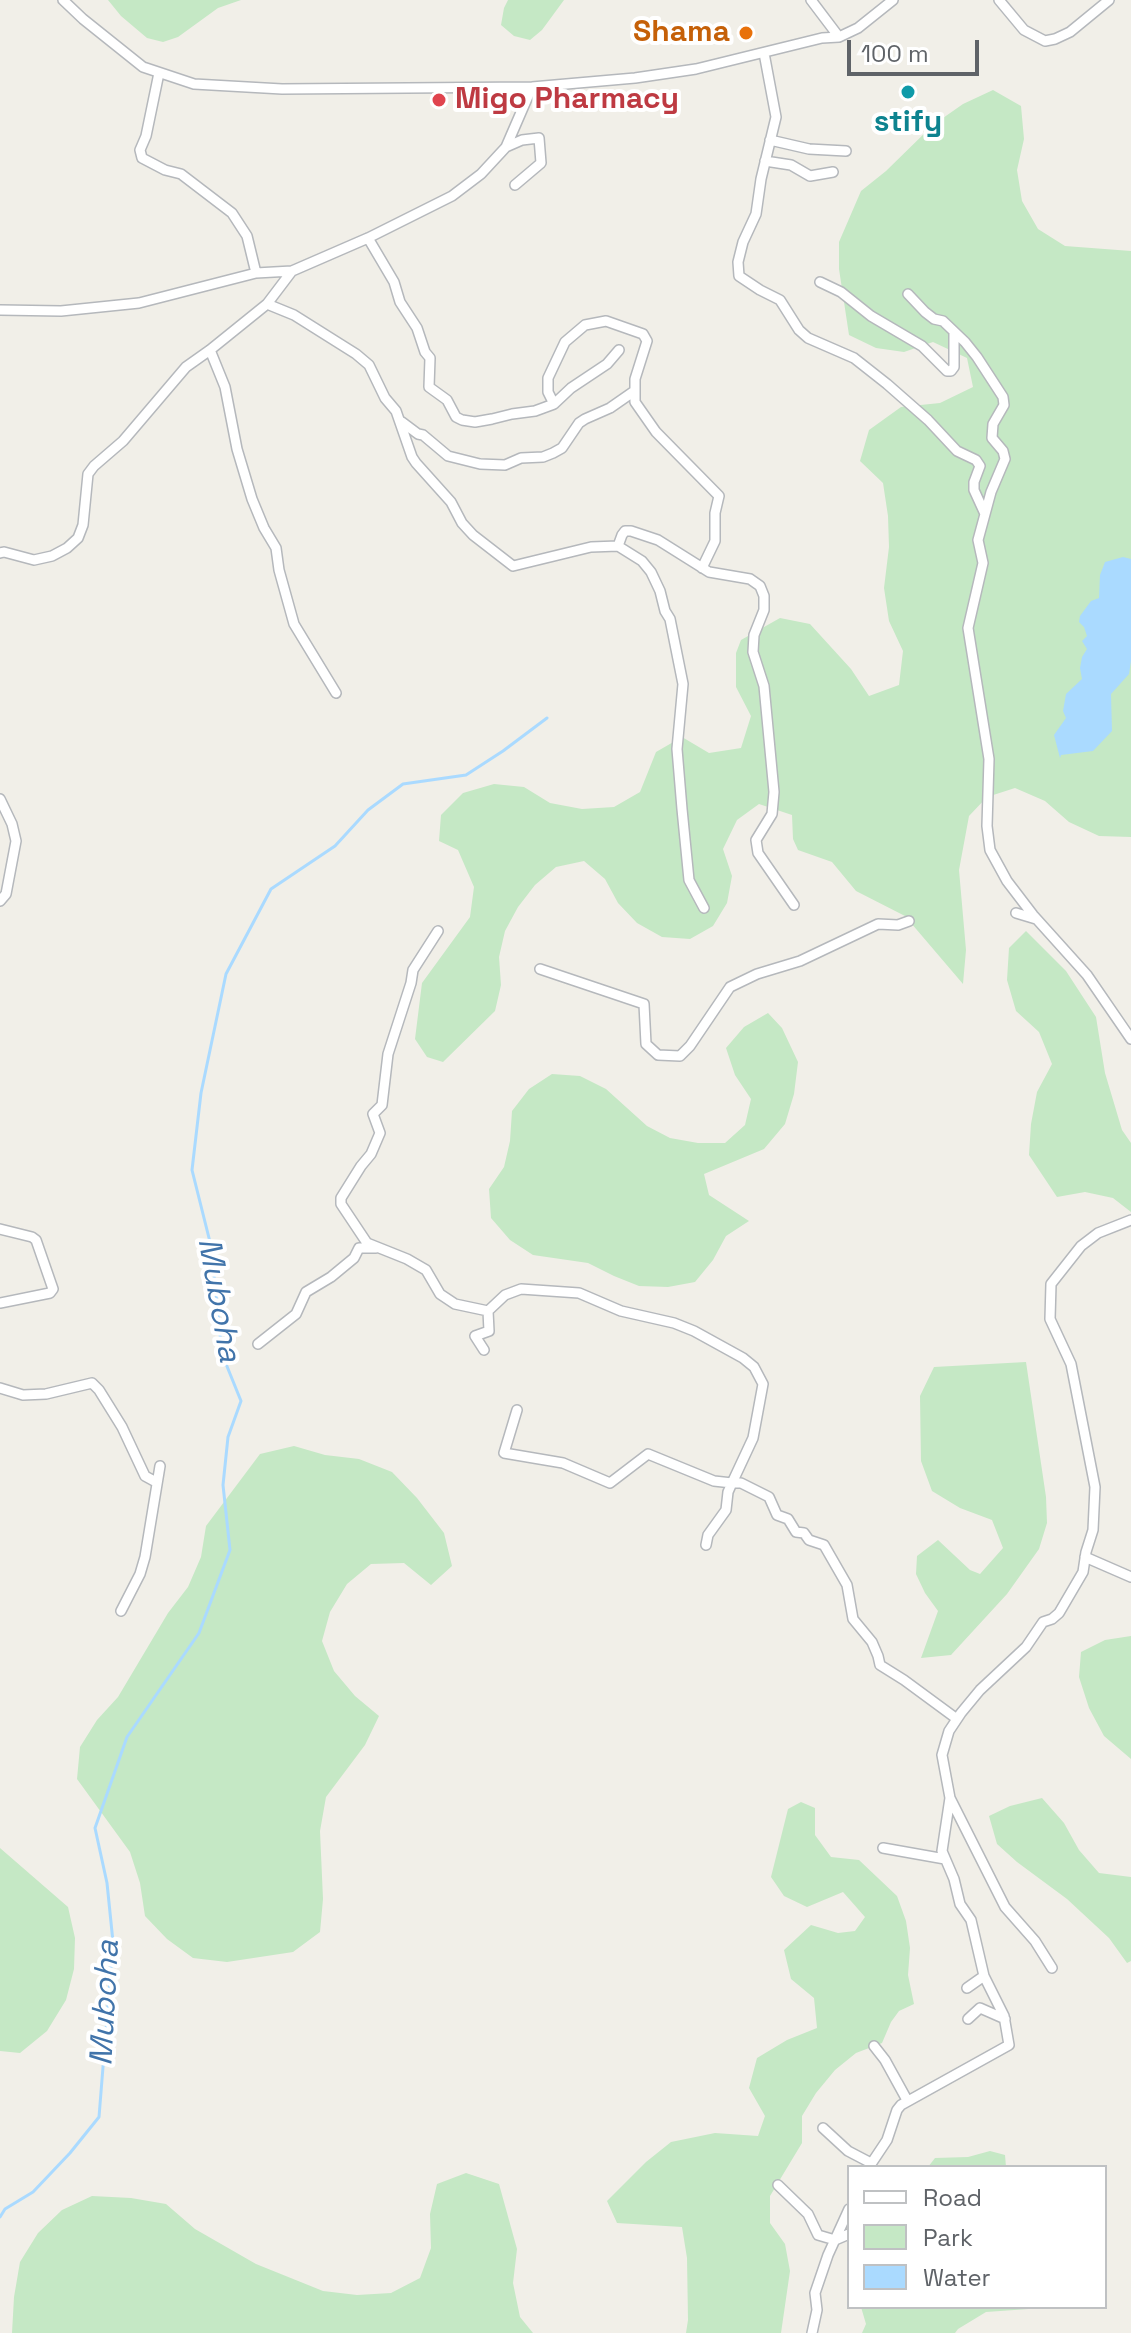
<!DOCTYPE html>
<html>
<head>
<meta charset="utf-8">
<style>
  body { margin:0 }
  #map { position:relative; width:1131px; height:2333px; overflow:hidden; background:#f1efe8; font-family:"Space Grotesk",sans-serif }
  canvas { display:block }
  .legend { position:absolute; left:847px; top:2165px; width:260px; height:144px; box-sizing:border-box; background:#fff; border:2px solid #bfc1c3; margin:0; padding:10px 14px; list-style:none; font-size:24px; color:#5f6368 }
  .legend li { display:flex; align-items:center; gap:16px; height:40px }
  .legend b { width:40px; border:2px solid #bfc1c3 }
  .scale { position:absolute; left:847px; top:40px; width:132px; height:36px; box-sizing:border-box; border:4px solid #5f6368; border-top:0; padding-left:10px; font-size:24px; line-height:28px; white-space:nowrap; color:#5f6368; -webkit-text-stroke:6px #fff; paint-order:stroke }
</style>
</head>
<body>
<div id="map">
<canvas width="1131" height="2333"></canvas>
<ul class="legend">
<li><b style="height:10px;background:#fff"></b>Road</li>
<li><b style="height:22px;background:#c5e8c5"></b>Park</li>
<li><b style="height:22px;background:#aadaff"></b>Water</li>
</ul>
<div class="scale">100 m</div>
</div>
<script>
const ctx = document.querySelector('canvas').getContext('2d');
ctx.lineJoin = 'round';
function paint(path, color) { ctx.fillStyle = color; ctx.fill(path, 'evenodd'); }
const poly = rows => new Path2D(rows.map(r => 'M' + r).join(''));
function stroke(path, color, width, dash) { ctx.strokeStyle = color; ctx.lineWidth = width; ctx.lineCap = dash ? 'butt' : 'round'; ctx.setLineDash(dash || []); ctx.stroke(path); }
function write(font, color, halo, rows, align = 'center') {
  ctx.font = font + ' "Space Grotesk",sans-serif'; ctx.lineWidth = 8; ctx.setLineDash([]); ctx.textBaseline = 'middle'; ctx.strokeStyle = halo; ctx.fillStyle = color; for (const [text, x, y, turn = 0] of rows) {
    ctx.save(); ctx.translate(x, y); ctx.rotate((+turn || 0) * Math.PI / 180); ctx.textAlign = isNaN(turn) ? turn : align; if (halo) ctx.strokeText(text, 0, 0); ctx.fillText(text, 0, 0); ctx.restore();
  }
}
paint(poly([
  [108,0,241,0,218,8,178,37,163,42,147,38,121,16],
  [508,0,564,0,542,30,530,40,514,36,501,25,504,8],
  [993,90,1021,106,1024,139,1017,170,1022,201,1038,229,1065,246,1131,251,1131,837,1099,836,1069,822,1045,801,1015,788,987,797,969,816,959,870,966,950,963,984,905,916,856,891,832,862,798,850,793,839,792,815,759,804,737,820,723,849,732,876,727,903,713,926,690,939,662,937,637,923,618,903,605,879,584,861,556,867,535,885,518,907,505,931,499,957,501,985,495,1011,443,1062,427,1057,415,1039,422,983,470,917,474,887,458,850,439,841,441,815,463,793,494,784,524,787,550,803,582,809,614,807,640,792,656,752,682,737,709,753,741,748,751,716,736,687,736,653,741,640,780,618,810,624,851,669,869,696,899,685,903,651,889,621,884,588,889,547,888,516,883,483,860,461,869,430,901,407,940,403,973,387,967,358,933,342,904,352,876,348,849,335,839,269,839,242,861,191,886,171,933,125,963,104],
  [1026,931,1066,971,1096,1017,1105,1073,1122,1130,1131,1143,1131,1212,1113,1198,1085,1192,1057,1197,1029,1155,1031,1124,1037,1092,1052,1064,1039,1032,1016,1011,1007,980,1009,948],
  [768,1013,782,1028,798,1062,794,1094,785,1124,764,1149,704,1174,709,1195,749,1221,726,1236,713,1260,695,1282,668,1287,639,1286,614,1276,588,1263,533,1255,510,1240,491,1218,489,1189,504,1167,510,1141,512,1111,529,1089,552,1074,580,1076,606,1089,647,1126,670,1138,698,1143,725,1143,745,1125,751,1099,735,1075,726,1048,744,1027],
  [1026,1362,1046,1497,1047,1523,1039,1549,1007,1594,951,1655,921,1658,938,1611,925,1593,916,1574,917,1556,938,1540,970,1570,980,1574,1003,1548,992,1520,960,1508,932,1491,921,1461,920,1396,934,1367],
  [294,1446,325,1455,359,1459,392,1472,417,1498,444,1533,452,1566,431,1585,404,1563,371,1564,347,1584,330,1612,322,1641,334,1671,355,1696,379,1716,365,1745,326,1797,320,1831,323,1899,320,1932,293,1952,227,1962,193,1958,167,1939,145,1916,140,1883,130,1852,77,1779,80,1747,97,1720,118,1697,168,1613,188,1587,201,1557,206,1526,260,1454],
  [1131,1636,1131,1759,1104,1736,1089,1708,1079,1677,1081,1652,1105,1640],
  [1042,1798,1064,1823,1079,1850,1099,1873,1131,1877,1131,1961,1127,1963,1109,1938,1067,1899,1017,1862,997,1844,989,1816,1010,1806],
  [801,1802,815,1808,815,1835,831,1857,859,1860,897,1896,906,1921,910,1948,908,1975,914,2004,899,2011,891,2022,882,2043,856,2053,835,2070,816,2093,802,2116,802,2143,770,2196,770,2223,785,2244,790,2271,781,2333,686,2333,688,2320,687,2258,682,2227,617,2223,607,2201,646,2162,671,2142,715,2133,758,2136,765,2116,749,2088,757,2058,787,2040,817,2028,814,1998,791,1979,784,1950,811,1925,838,1933,855,1931,865,1917,843,1892,807,1907,784,1896,771,1877,788,1809],
  [0,1848,68,1907,75,1938,74,1969,66,2000,47,2031,20,2053,0,2051],
  [990,2151,1005,2155,1006,2167,928,2167,935,2158,968,2157],
  [466,2173,499,2184,517,2249,513,2283,520,2317,533,2333,12,2333,14,2297,20,2262,38,2233,62,2210,92,2196,131,2198,166,2204,195,2229,256,2264,323,2291,357,2295,391,2293,420,2278,431,2248,430,2214,437,2184],
  [861,2307,1057,2307,986,2312,958,2329,955,2333,862,2333,866,2324]
]), '#c5e8c5');
paint(poly([
  [1123,557,1131,559,1131,661,1129,674,1111,694,1112,731,1093,751,1061,755,1060,758,1054,735,1066,718,1063,711,1066,694,1082,679,1080,668,1082,657,1087,649,1082,641,1087,636,1084,627,1079,622,1080,616,1091,601,1099,598,1100,575,1105,562]
]), '#aadaff');
stroke(poly([
  [0,2217,5,2209,33,2192,70,2153,99,2117,113,1942,107,1883,95,1828,127,1737,199,1633,230,1550,223,1485,228,1437,241,1401,222,1354,211,1246,192,1170,201,1093,226,974,271,889,335,846,368,810,403,784,466,775,503,751,547,718]
]), '#aadaff', 3);
const minor = poly([
  [63,0,83,19,143,67,194,84,282,89,532,87,635,78,696,69,822,38,839,37,858,28,893,0],
  [811,0,839,37],
  [999,0,1024,30,1045,41,1055,39,1070,32,1109,0],
  [764,53,776,117,761,179,756,214,743,242,738,262,739,276,760,290,780,300,799,330,808,338,854,358,887,384,928,420,957,451,976,460,980,466,974,482,974,490,985,514],
  [159,73,146,136,140,150,142,158,165,170,181,174,232,213,247,236,256,273],
  [770,140,809,149,846,151],
  [506,147,522,140,539,138,541,163,515,185],
  [765,161,791,165,810,176,833,172],
  [368,238,394,282,400,302,417,328,425,352,430,358,429,387,447,400,456,417,462,420,475,422,492,419,512,414,535,411,554,404,571,388,607,364,619,350],
  [820,282,841,292,871,316,922,346,947,371,951,371,954,367,954,334],
  [908,294,925,312,934,319,943,321,965,342,977,357,1003,397,1004,405,993,424,992,438,1003,451,1005,459,991,492,978,540,983,563,968,628,989,759,987,826,990,850,1007,881,1033,915,1087,975,1131,1039],
  [267,304,294,315,356,354,369,365,385,398,396,411,412,457,416,463,451,502,462,523,473,535,513,566,591,547,618,546,642,561,651,572,660,591,665,611,670,619,683,684,677,749,682,809,689,880,704,908],
  [0,310,61,311,139,303,256,273,292,271],
  [210,350,225,387,237,449,252,499,264,528,276,548,279,570,294,624,336,693],
  [554,404,548,392,548,378,565,342,585,325,606,321,643,334,647,341,635,379,635,402,656,432,719,496,715,513,715,541,702,568],
  [402,422,418,434,423,435,448,456,480,464,505,465,521,458,543,457,553,453,562,448,579,423,585,419,610,408,633,392],
  [618,546,622,535,625,531,631,531,658,540,709,572,750,579,760,586,764,596,764,610,754,635,753,652,764,686,774,792,772,814,756,840,758,853,794,905],
  [0,553,4,552,34,560,52,556,67,548,78,538,83,525,88,474,94,466,123,441,186,367,210,350,267,304,292,271,368,238,452,196,481,174,506,147,532,87],
  [0,799,12,824,16,841,6,894,0,901],
  [1016,913,1036,919],
  [438,931,413,970,411,983,388,1054,382,1105,373,1114,380,1133,371,1154,361,1166,341,1198,341,1204,367,1243,407,1259,426,1270,440,1294,455,1304,488,1311],
  [540,969,644,1004,646,1044,658,1055,680,1056,690,1046,730,987,757,974,800,961,878,924,898,925,909,921],
  [0,1229,32,1237,36,1240,53,1289,50,1293,0,1303],
  [258,1344,296,1314,306,1292,331,1277,354,1258,359,1248,376,1248],
  [484,1350,475,1336,489,1331,488,1311,505,1295,521,1289,579,1293,621,1311,674,1323,694,1331,743,1358,754,1367,763,1384,753,1438,732,1483,741,1483,769,1497,777,1515,788,1519,796,1532,804,1533,809,1540,824,1545,847,1585,853,1619,872,1642,878,1656,880,1665,904,1680,957,1719],
  [0,1388,23,1395,46,1394,92,1383,99,1390,122,1427,145,1476,156,1482],
  [517,1410,504,1453,563,1463,610,1483,648,1454,714,1481,732,1483,728,1492,726,1510,708,1535,706,1545],
  [1085,1557,1131,1577],
  [121,1611,140,1574,145,1557,160,1466],
  [950,1798,1005,1907,1035,1941,1052,1968],
  [883,1848,945,1859],
  [967,1988,984,1976],
  [968,2019,980,2008,1005,2019],
  [874,2046,885,2060,907,2100],
  [823,2128,848,2151,871,2163],
  [869,2167,887,2140,897,2110,901,2105,1009,2045,1004,2016,984,1976,971,1920,960,1904,954,1879,942,1851,950,1798,942,1755,949,1731,961,1713,980,1690,1026,1647,1043,1622,1052,1619,1059,1613,1083,1572,1086,1552,1093,1530,1095,1487,1071,1364,1050,1319,1051,1284,1081,1246,1098,1233,1131,1220],
  [778,2185,808,2214,818,2235,835,2240,849,2234],
  [812,2333,817,2310,815,2293,828,2255,849,2209]
]);
stroke(minor, '#b5b8bc', 12);
stroke(minor, '#fff', 9);
for (const [x, y, r, color] of [
  [746,33,8,"#e8710a"],
  [908,92,8,"#0f9aa8"],
  [439,100,8,"#e0444e"]
]) { const dot = new Path2D(); dot.arc(x, y, r, 0, 2 * Math.PI); ctx.fillStyle = color; ctx.fill(dot); stroke(dot, '#fff', 3); }
write('bold 30px', '#c56008', '#fff', [
  ["Shama",730,33]
], 'right');
write('bold 30px', '#be3a42', '#fff', [
  ["Migo Pharmacy",455,100]
], 'left');
write('bold 30px', '#0d838f', '#fff', [
  ["stify",908,123]
]);
write('italic 32px', '#4174aa', '#fff', [
  ["Muboha",218,1300,80],
  ["Muboha",106,2003,-87]
]);
</script>
</body>
</html>
